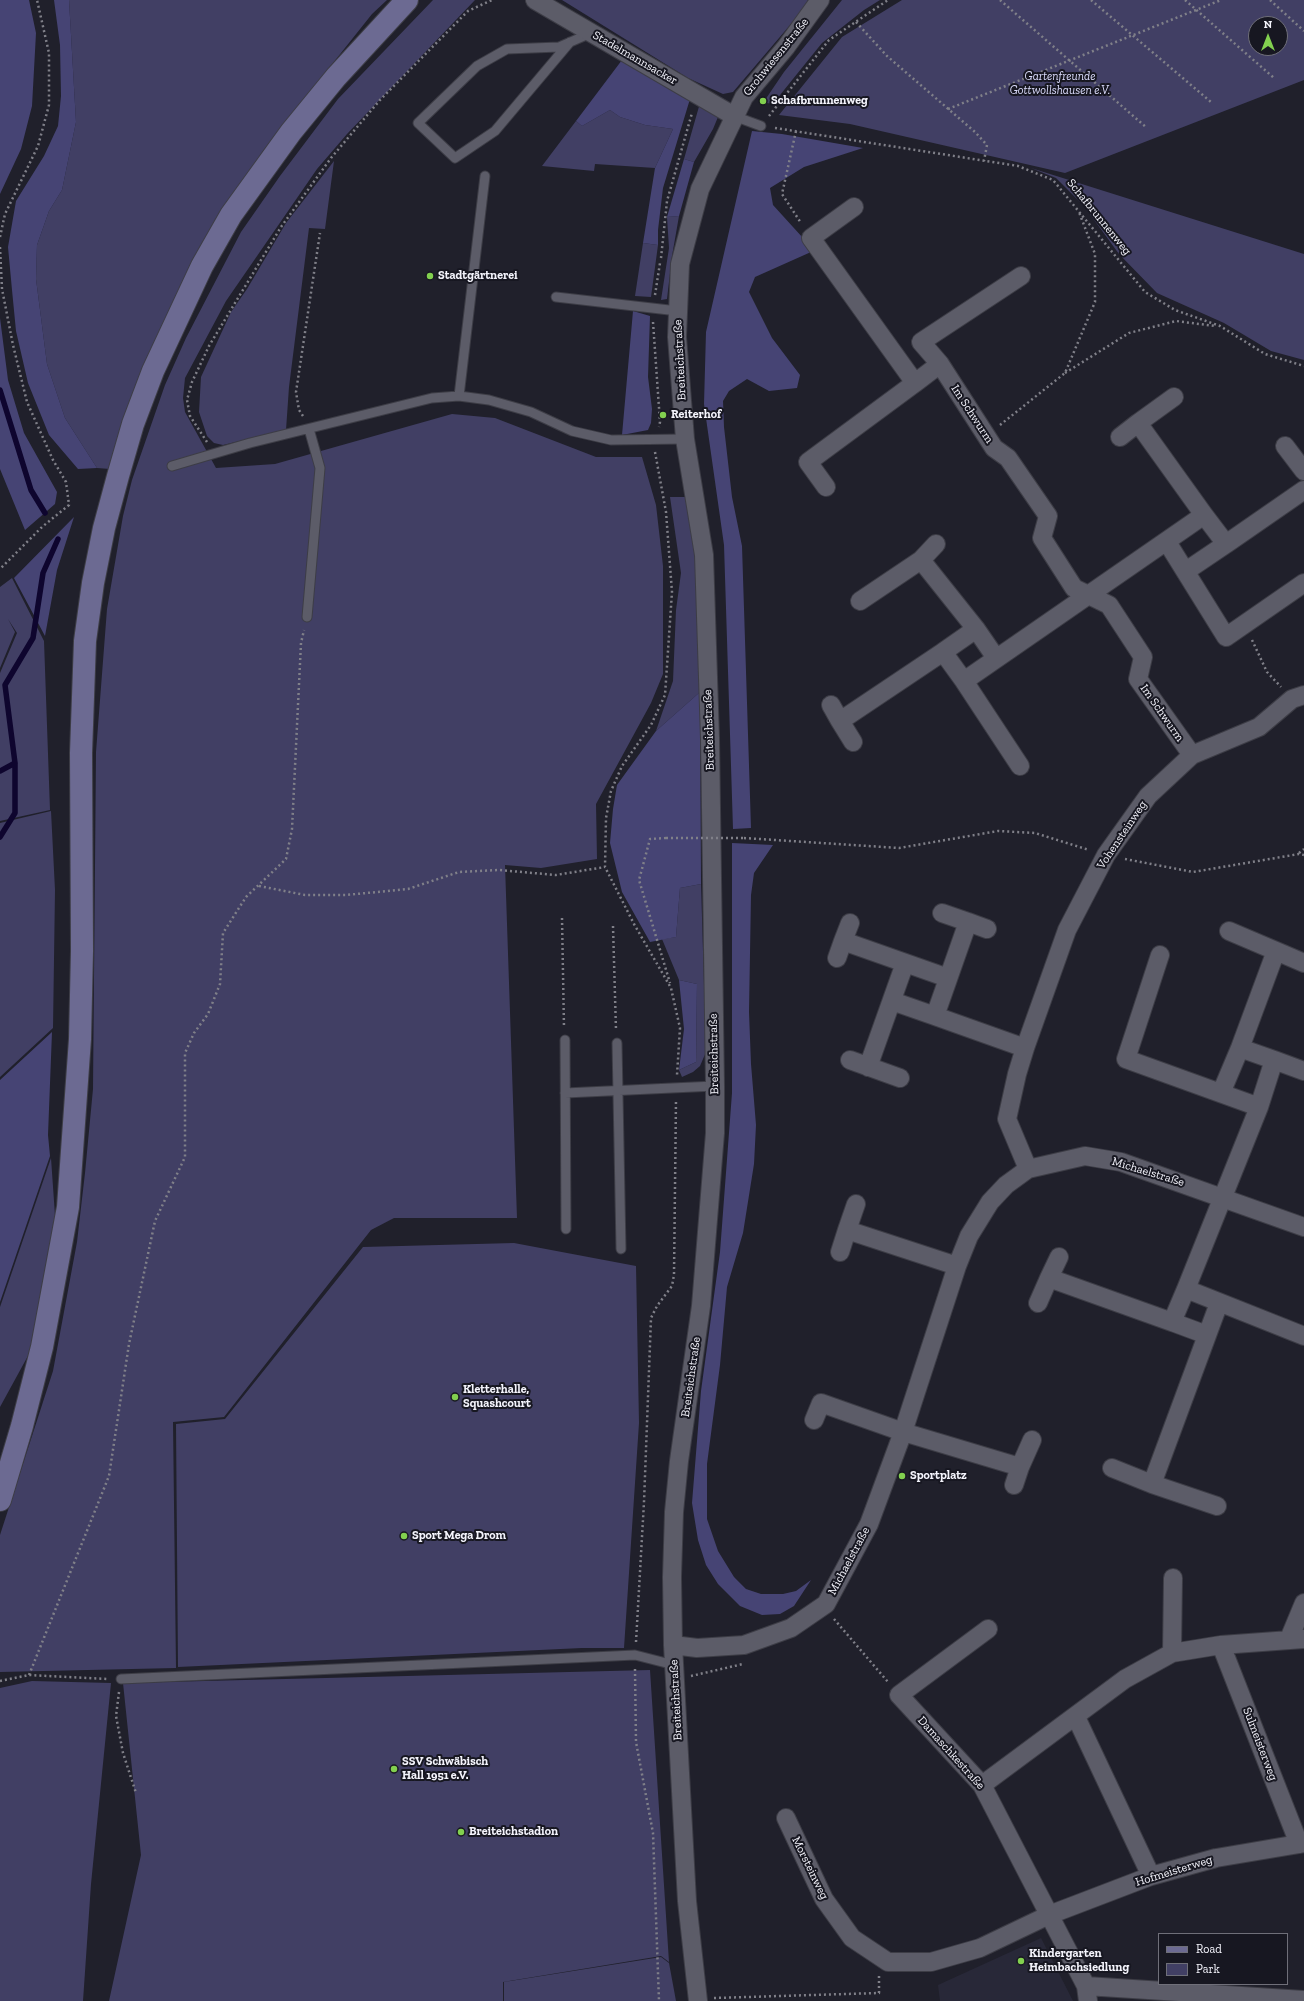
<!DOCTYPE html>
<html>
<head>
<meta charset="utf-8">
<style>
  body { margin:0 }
  #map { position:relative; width:1304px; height:2001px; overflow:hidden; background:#20202b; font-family:"Zilla Slab",serif }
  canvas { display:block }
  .legend { position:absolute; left:1158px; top:1933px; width:130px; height:52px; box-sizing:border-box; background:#171721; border:1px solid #6f6f79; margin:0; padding:5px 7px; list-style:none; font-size:12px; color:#f4f4fc }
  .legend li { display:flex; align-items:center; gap:8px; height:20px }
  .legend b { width:20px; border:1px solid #6f6f79 }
  .north { position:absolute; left:1248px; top:16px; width:40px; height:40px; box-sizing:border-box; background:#171721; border:1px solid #6f6f79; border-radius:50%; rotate:0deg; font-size:11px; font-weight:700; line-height:16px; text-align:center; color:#f4f4fc }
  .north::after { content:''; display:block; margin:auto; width:14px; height:18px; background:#82d04f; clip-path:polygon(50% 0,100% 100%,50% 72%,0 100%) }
</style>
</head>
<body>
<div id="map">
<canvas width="1304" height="2001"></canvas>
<ul class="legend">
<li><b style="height:5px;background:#6c6a92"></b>Road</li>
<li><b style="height:11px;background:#413f64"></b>Park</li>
</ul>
<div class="north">N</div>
</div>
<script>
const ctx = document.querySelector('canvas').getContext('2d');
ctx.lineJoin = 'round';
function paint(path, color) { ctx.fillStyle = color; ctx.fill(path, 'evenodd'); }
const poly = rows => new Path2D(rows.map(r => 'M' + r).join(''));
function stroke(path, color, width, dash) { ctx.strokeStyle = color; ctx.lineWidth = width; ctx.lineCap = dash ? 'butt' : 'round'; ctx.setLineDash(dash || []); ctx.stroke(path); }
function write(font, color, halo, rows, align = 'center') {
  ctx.font = font + ' "Zilla Slab",serif'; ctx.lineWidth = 4; ctx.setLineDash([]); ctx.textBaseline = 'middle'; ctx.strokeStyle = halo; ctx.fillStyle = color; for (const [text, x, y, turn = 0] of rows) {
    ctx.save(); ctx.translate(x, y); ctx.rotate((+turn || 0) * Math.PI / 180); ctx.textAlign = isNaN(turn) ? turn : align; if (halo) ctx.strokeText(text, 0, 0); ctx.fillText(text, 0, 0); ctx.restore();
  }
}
paint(poly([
  [1041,1938,1073,2001,940,2001,938,1985]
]), '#282838');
paint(poly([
  [69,0,387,0,372,14,263,151,216,225,172,305,143,370,110,469,97,468,65,418,47,364,36,279,37,245,49,211,62,190,76,122],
  [433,0,475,0,347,134,317,169,226,301,185,378,183,398,185,412,216,468,275,464,452,414,495,418,596,457,642,457,656,505,663,566,663,674,651,703,596,804,597,859,541,868,505,865,517,1218,394,1218,371,1230,224,1417,173,1422,176,1668,0,1672,0,1535,53,1371,77,1242,85,1173,93,1089,96,752,107,609,123,516,132,480,165,385,186,338,241,232,280,176,338,99],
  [562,0,808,0,802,11,733,92,723,94,688,78],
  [842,0,880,0,864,10,822,43,776,100,772,104,767,103,765,100,784,72],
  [902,0,1304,0,1304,80,1065,173,850,124,779,115,842,37],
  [1256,24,1280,24,1280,48,1256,48],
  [700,103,718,117,713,129,694,162,684,159],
  [610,110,620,117,645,125,673,129,655,168,595,164,594,171,542,166,576,121,582,126],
  [334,161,325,229,309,228,289,387,286,430,223,445,214,443,207,436,199,412,201,377,231,312,247,289,286,223],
  [1031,168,1304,254,1304,360,1271,351,1224,323,1157,293,1119,254,1084,206,1056,178],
  [679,216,672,256,667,299,661,300,669,248,667,217],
  [643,243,658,245,651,297,635,296],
  [670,497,685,497,696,555,700,692,656,731,673,681,676,610,681,573],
  [12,578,44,641,50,810,0,821,0,673,17,633,8,619,15,632,0,668,0,587],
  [51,811,55,890,53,1028,0,1077,0,823],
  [701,884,706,1052,700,1066,693,1072,682,1077,679,1070,696,1062,697,984,679,980,662,939,676,937,680,888],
  [51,1158,56,1230,35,1343,0,1407,0,1307],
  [514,1243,636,1266,639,1423,624,1648,582,1648,178,1667,176,1424,225,1419,363,1247],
  [650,1670,669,1962,661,1956,503,1982,503,2001,109,2001,141,1855,123,1683],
  [32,1681,111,1683,91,1884,83,2001,0,2001,0,1688],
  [661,1957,669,1963,676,2001,504,2001,504,1982]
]), '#413f64');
paint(poly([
  [0,0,29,0,36,33,32,106,21,149,0,194],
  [54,0,69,0,76,122,62,190,49,211,37,245,36,279,47,364,65,418,97,468,78,469,49,435,28,383,16,331,12,290,8,247,16,201,44,156,58,126,61,96,60,45],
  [622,60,690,99,663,188,658,230,658,245,643,243,655,168,673,129,645,125,620,117,610,110,582,126,576,121],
  [752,131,782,134,863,148,804,167,770,188,773,205,803,238,811,252,755,277,749,292,772,338,800,375,797,388,769,391,747,379,729,391,723,401,724,427,732,497,742,546,751,828,733,829,724,545,704,404,706,332],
  [684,159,694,162,679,216,667,217],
  [633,311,650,316,648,377,652,409,651,423,648,430,622,435],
  [0,318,8,380,24,433,57,492,55,504,25,530,0,469],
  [74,517,57,570,45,636,14,578],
  [700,692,701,884,680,888,676,937,650,942,622,892,610,843,613,809,617,785,656,731],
  [732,843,773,845,754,873,751,895,749,1012,751,1064,756,1125,754,1164,743,1233,727,1287,720,1365,707,1464,707,1519,718,1551,734,1577,746,1589,761,1594,783,1594,796,1591,811,1580,794,1606,780,1614,762,1615,740,1606,718,1584,706,1565,698,1540,692,1503,701,1391,720,1252,732,1093],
  [679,980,697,984,696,1062,679,1070,684,1029],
  [52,1032,48,1135,50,1156,0,1302,0,1080]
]), '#464474');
stroke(poly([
  [0,390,31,490,45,513],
  [0,771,15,763],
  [0,837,15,813,15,763,5,685,33,638,43,573,58,539]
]), '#0e052e', 5.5);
const service = poly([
  [570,42,495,131,455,158,418,123,477,66,507,49,559,47,591,33],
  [734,116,761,126],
  [556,297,678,311],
  [459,396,485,176],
  [172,466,250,443,432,398,459,396,489,400,531,412,572,431,611,440,685,439],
  [307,617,320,468,309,429],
  [565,1040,566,1229],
  [617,1043,621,1249],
  [565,1093,715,1086],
  [121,1679,635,1655,674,1665]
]);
const minor = poly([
  [535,0,734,116],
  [854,207,811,238,915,383,940,364],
  [1021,276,921,342,940,364,994,448,1008,458,1048,516,1042,538,1074,588,1109,605,1143,657,1138,679,1192,755],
  [1174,397,1138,423,1204,515],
  [1120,437,1138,423],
  [1285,446,1304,471],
  [826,487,808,462,915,383],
  [1167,542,1226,637,1304,583],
  [921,560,936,544],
  [1186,571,1226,544],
  [860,601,921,560,976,629,996,658],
  [943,652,976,629],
  [964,681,1020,766],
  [831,705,840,721],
  [853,742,840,721,943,652,964,681,1204,515,1226,544,1304,490],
  [942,913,968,922,935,1016,1025,1048],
  [968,922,987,929],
  [850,923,843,941,948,978],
  [1229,931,1276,951],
  [1160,955,1126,1059,1259,1107],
  [837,958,843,941],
  [892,1001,935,1016],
  [1240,1048,1274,1060],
  [850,1060,900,1078],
  [868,1067,905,963],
  [1221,1093,1240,1048,1276,951,1304,963],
  [1028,1169,1007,1119,1017,1074,1025,1048,1067,930,1106,855,1148,796,1192,755,1259,727,1292,699,1304,695],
  [856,1204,847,1230,957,1266],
  [840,1252,847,1230],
  [1049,1278,1059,1257],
  [1186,1289,1259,1107,1274,1060,1304,1071],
  [1038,1303,1049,1278,1172,1322,1186,1289,1304,1336],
  [1172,1322,1207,1335],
  [814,1420,821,1403,903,1432,1020,1467,1014,1485],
  [1020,1467,1032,1440],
  [1112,1468,1152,1484,1219,1303],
  [1152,1484,1217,1506],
  [988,1629,899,1695,982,1785,1086,1986,1088,2001],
  [1289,1639,1304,1603],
  [673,1645,697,1648,744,1645,791,1628,826,1604,869,1524,903,1432,957,1266,969,1236,990,1202,1006,1185,1028,1169,1085,1156,1121,1162,1304,1227],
  [1221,1645,1299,1844],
  [1172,1653,1173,1578],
  [1076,1717,1151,1876],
  [982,1785,1125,1679,1172,1653,1221,1645,1304,1639],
  [786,1818,824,1899,852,1938,888,1962,931,1962,980,1948,1049,1915,1151,1876,1216,1858,1304,1843],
  [1086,1986,1304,2000],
  [698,2001,687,1901,673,1645,672,1577,674,1512,679,1461,701,1306,715,1133,715,1086,710,738,704,555,685,439,677,337,680,264,700,189,744,97,786,47,820,0]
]);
const secondary = poly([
  [0,1500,22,1426,42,1347,68,1207,80,1039,82,951,81,753,85,641,93,583,104,528,118,476,133,424,153,371,202,266,231,215,291,132,336,77,407,0]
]);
stroke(service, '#3d3d46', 11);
stroke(minor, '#3d3d46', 20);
stroke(secondary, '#3d3d46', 24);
stroke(poly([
  [1000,0,1147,128],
  [1091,0,1211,102],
  [1185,0,1274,78],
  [1270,0,1304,31],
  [856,22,887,56,975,132,987,145,984,161],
  [948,109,1221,0],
  [769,116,829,40,888,0],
  [775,128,1018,166,1053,180,1145,292,1175,310,1220,326,1265,354,1304,366],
  [796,131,782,194,801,223],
  [0,237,5,214,38,146,49,105,49,53,37,0],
  [0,247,2,289,13,345,27,402,53,460,66,482,69,505,42,527,0,569],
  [661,258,667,201,692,113],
  [655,295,660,263],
  [653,322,660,422,659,427],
  [1065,373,1129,333,1176,321,1215,326],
  [303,416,299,410,296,392,320,233],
  [1000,425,1065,373,1095,302,1095,254,1079,212],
  [207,442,190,416,187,400,192,382,209,346,281,227,331,158,380,100,468,11,492,0],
  [655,452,666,512,672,592,665,695,651,725,622,766,611,791,606,818,605,867,634,924,671,988,680,1028,677,1075],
  [1252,640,1267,672,1281,687],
  [666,838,650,839,639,880,670,983],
  [744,838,899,848,998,831,1035,833,1089,850],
  [1299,853,1304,849],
  [1125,859,1193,872,1299,854,1304,855],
  [259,886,305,895,346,895,408,889,459,872,499,870,556,875,605,867],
  [562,918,564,1028],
  [613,926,616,1030],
  [834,1619,888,1682],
  [636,1642,644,1502,651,1318,657,1306,672,1286,674,1275,676,1100],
  [635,1669,636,1742,653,1833,659,2001],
  [29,1675,109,1476,129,1344,155,1221,185,1157,185,1053,194,1033,208,1014,220,984,223,933,246,897,286,859,292,829,301,643,304,630],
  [691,1676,743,1664],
  [0,1681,29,1675,107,1679],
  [119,1692,116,1716,123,1753,136,1793],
  [714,1998,879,1993,879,1976]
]), '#808089', 2.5, [2, 3]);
stroke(service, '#5c5c68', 9);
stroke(minor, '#5c5c68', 18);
stroke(secondary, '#6c6a92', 22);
stroke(poly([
  [666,838,744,838]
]), '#808089', 2.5, [2, 3]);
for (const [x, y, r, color] of [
  [763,101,4,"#82d04f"],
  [430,276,4,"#82d04f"],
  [663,415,4,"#82d04f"],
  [455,1397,4,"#82d04f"],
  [902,1476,4,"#82d04f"],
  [404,1536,4,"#82d04f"],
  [394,1769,4,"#82d04f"],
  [461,1832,4,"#82d04f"],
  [1021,1961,4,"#82d04f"]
]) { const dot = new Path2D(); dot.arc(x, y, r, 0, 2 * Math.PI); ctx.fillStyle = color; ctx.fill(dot); stroke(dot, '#171721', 1.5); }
write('12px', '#f4f4fc', '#171721', [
  ["Grohwiesenstraße",776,57,-51],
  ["Stadelmannsacker",635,58,30],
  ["Schafbrunnenweg",1099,217,51],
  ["Breiteichstraße",680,360,-93],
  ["Im Schwurm",972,414,57],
  ["Im Schwurm",1162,713,55],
  ["Breiteichstraße",709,730,-92],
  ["Vohensteinweg",1122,835,-56],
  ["Breiteichstraße",714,1054,-91],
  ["Michaelstraße",1148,1172,17],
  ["Breiteichstraße",691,1377,-82],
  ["Michaelstraße",849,1561,-62],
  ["Breiteichstraße",676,1700,-93],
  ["Sulmeisterweg",1260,1744,69],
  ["Damaschkestraße",951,1753,48],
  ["Morsteinweg",810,1868,64],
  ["Hofmeisterweg",1174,1871,-17]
]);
write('italic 12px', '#dddefe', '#171721', [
  ["Gartenfreunde",1060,77],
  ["Gottwollshausen e.V.",1060,91]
]);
write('bold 12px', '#f4f4fc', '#171721', [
  ["Schafbrunnenweg",771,101],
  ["Stadtgärtnerei",438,276],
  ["Reiterhof",671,415],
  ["Kletterhalle,",463,1390],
  ["Squashcourt",463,1404],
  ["Sportplatz",910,1476],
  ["Sport Mega Drom",412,1536],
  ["SSV Schwäbisch",402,1762],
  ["Hall 1951 e.V.",402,1776],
  ["Breiteichstadion",469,1832],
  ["Kindergarten",1029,1954],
  ["Heimbachsiedlung",1029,1968]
], 'left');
</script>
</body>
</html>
